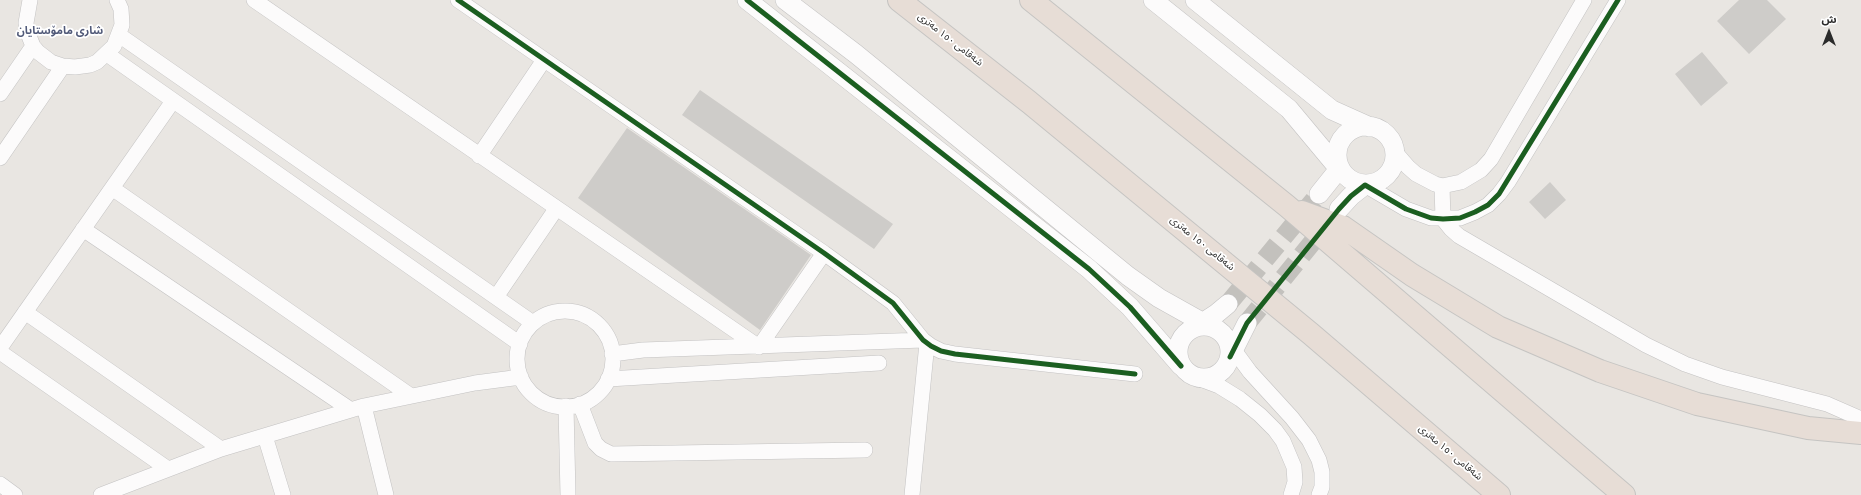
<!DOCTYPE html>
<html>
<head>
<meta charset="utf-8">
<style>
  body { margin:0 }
  #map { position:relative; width:1861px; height:495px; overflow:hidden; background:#e9e6e2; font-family:"Nunito Sans","Noto Sans Arabic",sans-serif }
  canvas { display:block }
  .north { position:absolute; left:1809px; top:12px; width:40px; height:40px; -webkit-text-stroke:3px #fff; paint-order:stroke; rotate:0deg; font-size:11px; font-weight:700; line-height:16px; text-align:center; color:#2b2b2b }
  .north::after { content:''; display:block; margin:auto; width:14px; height:18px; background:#2b2b2b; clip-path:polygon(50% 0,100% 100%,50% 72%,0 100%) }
</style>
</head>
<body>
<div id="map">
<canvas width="1861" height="495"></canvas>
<div class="north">ش</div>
</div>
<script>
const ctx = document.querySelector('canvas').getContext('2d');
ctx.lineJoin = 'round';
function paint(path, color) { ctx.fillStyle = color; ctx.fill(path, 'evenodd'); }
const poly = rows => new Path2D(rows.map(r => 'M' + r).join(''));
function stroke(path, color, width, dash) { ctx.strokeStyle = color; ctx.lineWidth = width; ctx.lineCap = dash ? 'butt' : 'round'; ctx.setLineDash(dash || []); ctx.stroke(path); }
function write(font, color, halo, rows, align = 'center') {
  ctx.font = font + ' "Nunito Sans","Noto Sans Arabic",sans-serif'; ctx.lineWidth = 3.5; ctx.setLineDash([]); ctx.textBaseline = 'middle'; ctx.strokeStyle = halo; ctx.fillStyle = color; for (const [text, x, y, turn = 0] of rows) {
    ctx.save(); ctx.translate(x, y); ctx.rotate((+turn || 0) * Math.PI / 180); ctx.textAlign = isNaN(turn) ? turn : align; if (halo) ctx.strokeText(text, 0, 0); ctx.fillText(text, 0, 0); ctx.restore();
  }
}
paint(poly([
  [1739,0,1767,0,1786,19,1749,54,1717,21],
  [1702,52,1728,83,1701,106,1675,74],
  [700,90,893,224,874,249,682,115],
  [627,128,811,255,760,330,578,198],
  [1550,182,1566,200,1545,219,1529,202]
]), '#ceccc9');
stroke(poly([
  [1228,304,1319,194],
  [1247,323,1328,223]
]), '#c3c1bd', 19, [19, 10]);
const minor = poly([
  [30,0,26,23,27,31,33,46,38,52,51,62,63,66,75,67,90,65,97,62,114,46,122,25,121,9,117,0],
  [254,0,759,347,824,253],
  [458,0,824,253,893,303,923,340,931,346,941,351,955,354,1135,374],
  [119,35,533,323],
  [107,54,520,344],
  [0,94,33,46],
  [1395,152,1408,167,1416,174,1435,184,1442,186,1461,182,1481,170,1491,159,1584,0],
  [479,156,544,60],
  [0,158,63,66],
  [1365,185,1406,209,1431,218,1460,218,1475,212,1488,205,1499,194,1508,182,1618,0],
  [1442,186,1443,219,1451,229,1459,236,1646,345,1685,364,1722,377,1827,404,1861,419],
  [112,188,411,396],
  [83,229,351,410],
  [496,297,556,209],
  '517 359a48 48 0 1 1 96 0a48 48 0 1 1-96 0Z',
  [25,312,221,449],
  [1228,342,1250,372,1292,418,1309,440,1319,460,1322,472,1322,487,1319,495],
  [0,348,173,101],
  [0,352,168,469],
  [612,354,643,350,923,340],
  [1195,377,1219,386,1240,399,1260,415,1275,430,1283,441,1294,467,1295,482,1291,495],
  [608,379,879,363],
  [580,404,595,443,601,449,611,454,865,450],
  [364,406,386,495],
  [566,406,568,495],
  [265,436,283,495],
  [0,484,15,495],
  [101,495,221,449,364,406,475,383,521,377],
  [912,495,927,343]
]);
const tertiary = poly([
  [747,0,1089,269,1130,307,1181,366],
  [785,0,856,54,1128,276,1159,298,1209,326],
  [1153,0,1289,109,1339,169,1319,194],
  [1195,0,1332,110,1370,127],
  '1337 155a29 29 0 1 1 58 0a29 29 0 1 1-58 0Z',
  [1339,209,1351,196,1365,185],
  '1178 352a26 26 0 1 1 52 0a26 26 0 1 1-52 0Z',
  [1196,327,1216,314,1228,304],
  [1230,357,1247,323]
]);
const motorway = poly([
  [899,0,1029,102,1311,334,1499,495],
  [1031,0,1287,206,1624,495],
  [1302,212,1343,227,1412,275,1498,327,1600,371,1697,404,1808,428,1861,433]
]);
stroke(minor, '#c3c2c2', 16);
stroke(tertiary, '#c3c2c2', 20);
stroke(motorway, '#c5c4c2', 24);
stroke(minor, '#fcfbfb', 15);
stroke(tertiary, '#fcfbfb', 19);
stroke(motorway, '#e7ddd6', 22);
stroke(poly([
  [458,0,824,253,893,303,923,340,931,346,941,351,955,354,1135,374],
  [747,0,1089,269,1130,307,1181,366],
  [1230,357,1247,323,1339,209,1351,196,1365,185,1406,209,1431,218,1443,219,1460,218,1475,212,1488,205,1499,194,1618,0]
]), '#1b5e20', 5);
write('10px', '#2b2b2b', '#fff', [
  ["شەقامی ١٥٠ مەتری",950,40,38],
  ["شەقامی ١٥٠ مەتری",1202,244,39],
  ["شەقامی ١٥٠ مەتری",1450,453,40]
]);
write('bold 11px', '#505978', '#fff', [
  ["شاری مامۆستایان",60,31]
]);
</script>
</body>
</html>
